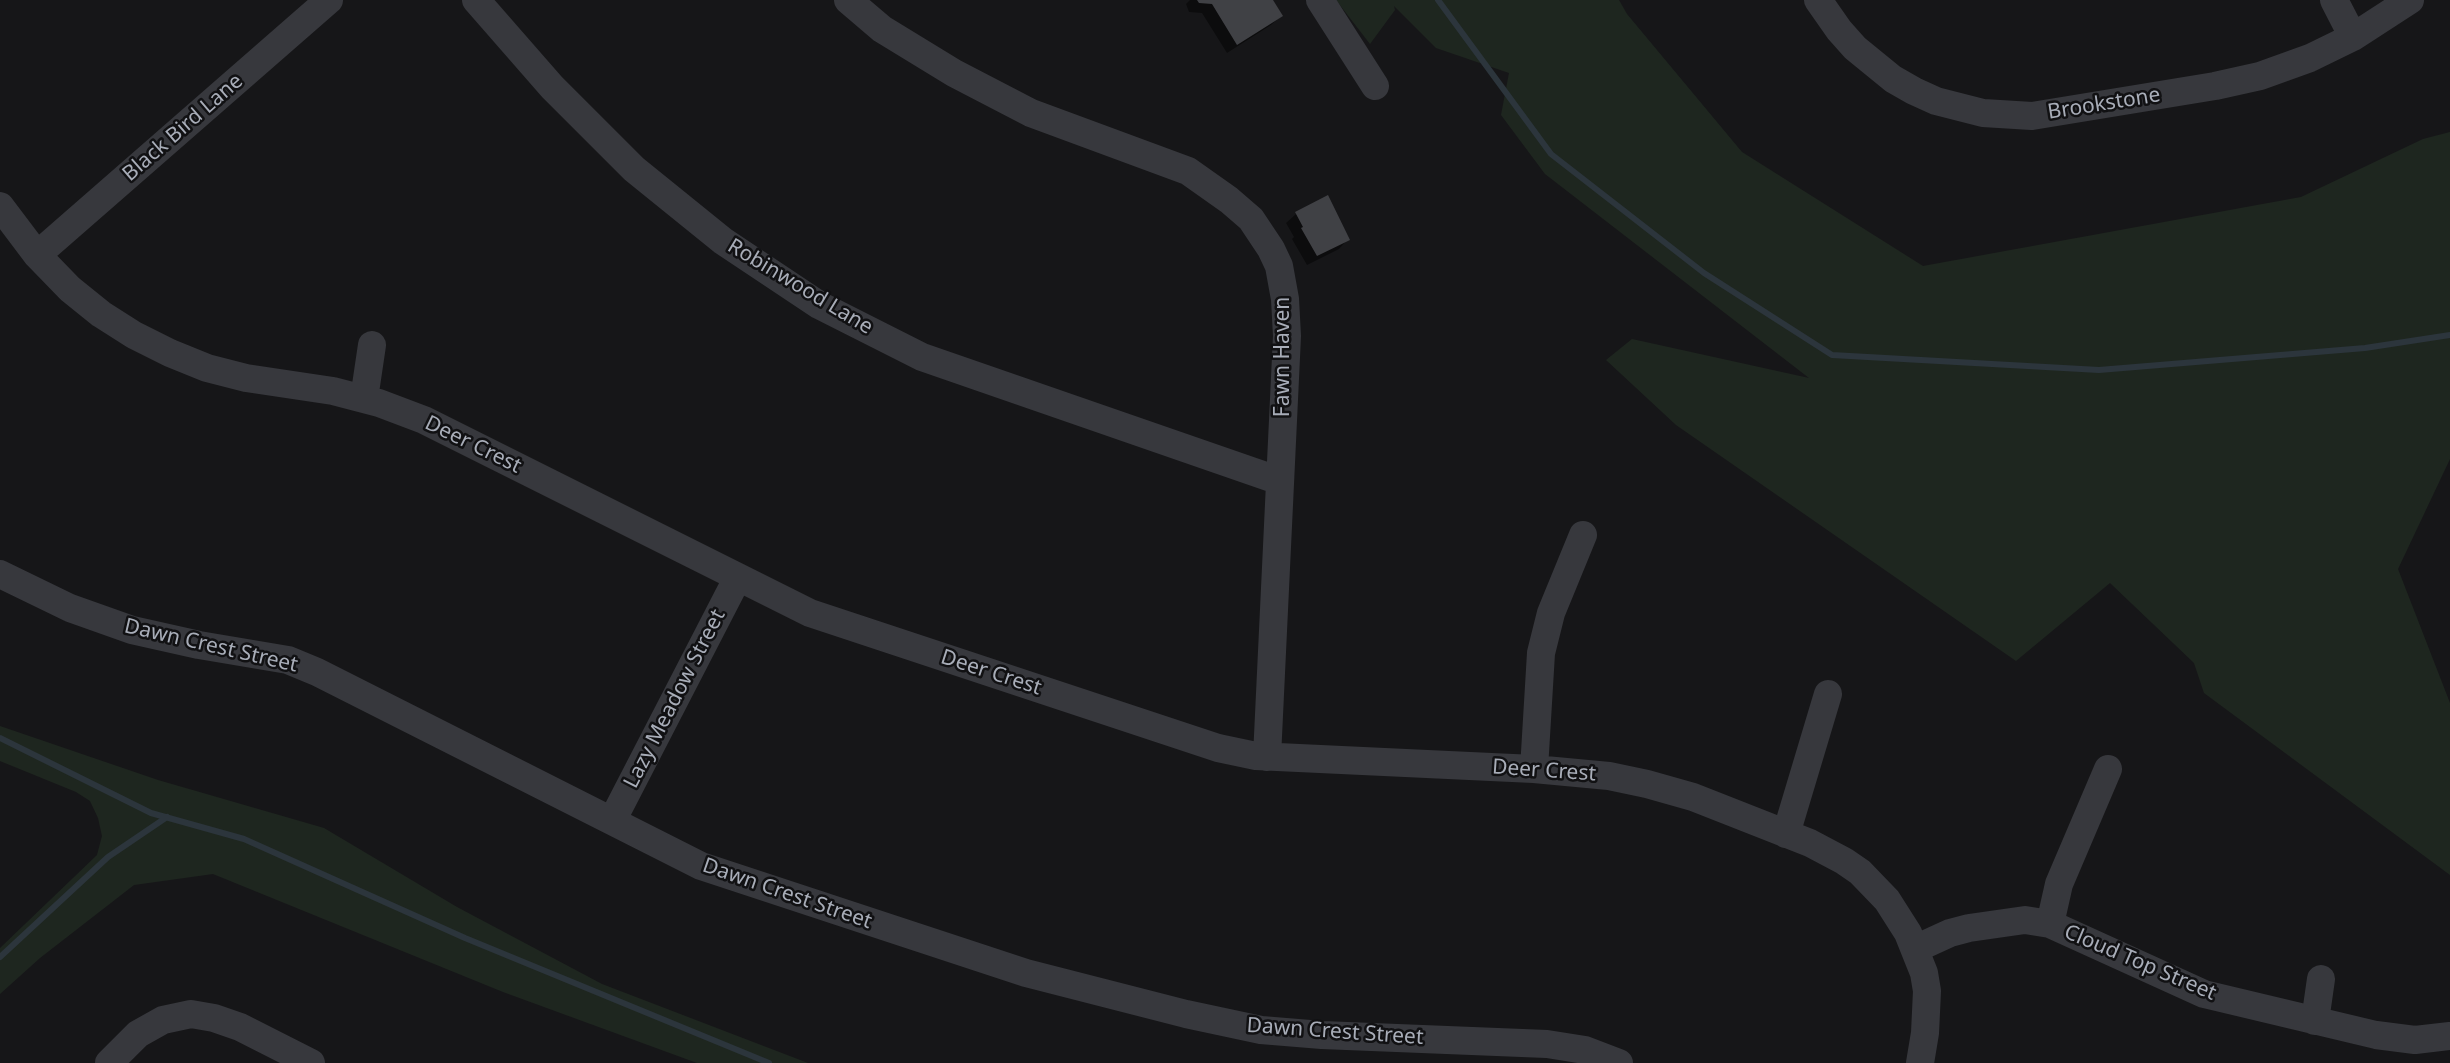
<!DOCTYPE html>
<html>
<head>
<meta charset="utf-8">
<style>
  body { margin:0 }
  canvas { display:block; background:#161618 }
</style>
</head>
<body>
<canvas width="2450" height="1063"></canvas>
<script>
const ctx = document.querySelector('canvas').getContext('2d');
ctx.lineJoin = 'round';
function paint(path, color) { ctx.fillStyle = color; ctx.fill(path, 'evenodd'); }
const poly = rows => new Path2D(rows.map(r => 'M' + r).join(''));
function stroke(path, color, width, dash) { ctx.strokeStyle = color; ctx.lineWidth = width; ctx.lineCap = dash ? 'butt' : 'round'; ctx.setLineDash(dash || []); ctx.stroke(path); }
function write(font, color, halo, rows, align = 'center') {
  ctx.font = font + ' "Noto Sans",sans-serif'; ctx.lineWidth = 5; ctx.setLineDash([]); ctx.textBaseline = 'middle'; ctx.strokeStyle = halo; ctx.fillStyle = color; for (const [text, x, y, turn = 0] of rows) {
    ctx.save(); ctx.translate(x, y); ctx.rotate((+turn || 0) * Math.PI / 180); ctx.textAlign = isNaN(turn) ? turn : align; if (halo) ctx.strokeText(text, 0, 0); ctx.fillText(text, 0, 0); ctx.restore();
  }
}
paint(poly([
  [1336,0,1619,0,1627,14,1742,152,1923,266,2301,197,2423,139,2450,132,2450,459,2398,569,2450,703,2450,875,2204,693,2194,663,2110,583,2016,661,1676,425,1606,360,1632,339,1809,378,1545,174,1501,115,1509,73,1436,48,1394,6,1395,10,1370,44],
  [0,726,158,780,324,828,457,907,602,984,808,1063,697,1063,503,992,213,874,134,885,40,958,0,994,0,948,97,855,102,836,98,818,90,801,76,792,0,761]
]), '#1e261f');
paint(poly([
  [1190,0,1271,0,1281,16,1271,25,1227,53,1202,13,1189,12,1186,4],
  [1296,214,1348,239,1339,249,1307,265,1292,239,1294,237,1286,223]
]), '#0007');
stroke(poly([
  [1438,0,1551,154,1704,273,1832,355,2099,370,2365,348,2450,335],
  [0,738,151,813,244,839,465,938,769,1063],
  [0,957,108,857,167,817]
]), '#2c353c', 6);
paint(poly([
  [1197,0,1273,0,1283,16,1237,45,1212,4,1199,3],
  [1328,195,1350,240,1317,256,1301,228,1303,227,1295,212]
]), '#404145');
stroke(poly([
  [476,0,552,87,634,169,723,241,819,305,922,357,1280,481],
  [848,0,882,29,954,73,1031,113,1188,171,1229,200,1251,219,1271,249,1279,266,1285,299,1287,336,1267,757],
  [1320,0,1375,86],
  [1818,0,1839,30,1855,48,1893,79,1914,91,1936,101,1983,113,2032,116,2215,86,2260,76,2310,58,2353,37,2410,0],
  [2334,0,2353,37],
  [0,206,37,255,70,289,101,314,134,335,170,353,207,368,246,378,333,391,379,403,424,420,810,613,1218,748,1256,756,1534,769,1609,776,1647,784,1693,797,1810,843,1844,861,1860,872,1887,900,1908,933,1924,973,1927,991,1925,1033,1920,1063],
  [37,255,329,0],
  [364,399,372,345],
  [0,574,70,608,132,630,199,645,288,660,317,672,701,866,1026,973,1186,1014,1261,1030,1322,1035,1547,1044,1585,1050,1619,1063],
  [1534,769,1541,653,1551,613,1583,535],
  [612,821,738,577],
  [1786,834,1828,694],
  [2050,924,2059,884,2108,769],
  [1915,949,1950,933,1969,928,2025,920,2050,924,2204,994,2376,1035,2415,1040,2450,1036],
  [2315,1021,2321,979],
  [109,1063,138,1034,163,1020,191,1014,214,1018,240,1027,311,1063]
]), '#37383d', 28);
write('21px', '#a8adb8', '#111113', [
  ["Brookstone",2104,104,-9],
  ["Black Bird Lane",183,128,-41],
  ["Robinwood Lane",800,287,31],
  ["Fawn Haven",1283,357,-90],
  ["Deer Crest",473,445,26],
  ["Dawn Crest Street",211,646,13],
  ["Deer Crest",991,673,18],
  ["Lazy Meadow Street",675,699,-63],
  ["Deer Crest",1544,771,4],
  ["Dawn Crest Street",787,894,19],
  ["Cloud Top Street",2140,963,23],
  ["Dawn Crest Street",1335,1032,4]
]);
</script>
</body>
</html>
